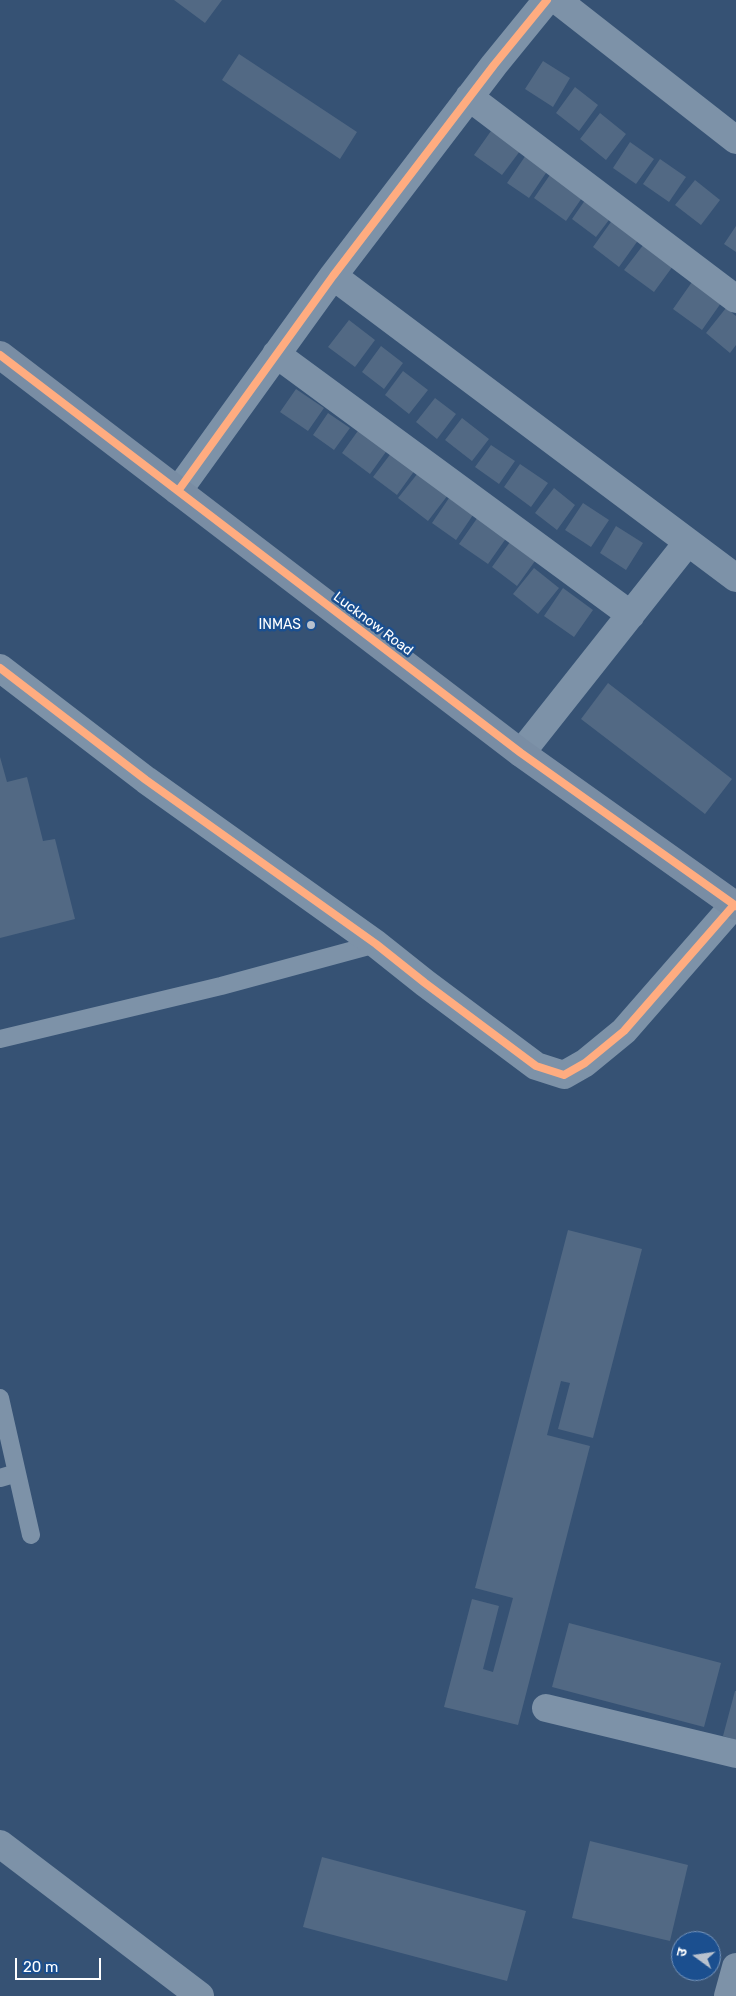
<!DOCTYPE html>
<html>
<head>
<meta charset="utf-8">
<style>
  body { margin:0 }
  #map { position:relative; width:736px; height:1996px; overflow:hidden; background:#365274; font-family:Rubik,"Noto Sans Devanagari",sans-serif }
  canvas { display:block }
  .north { position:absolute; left:671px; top:1931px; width:50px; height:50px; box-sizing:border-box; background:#1b4f8f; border:1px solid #7695bc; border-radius:50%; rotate:284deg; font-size:14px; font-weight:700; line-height:20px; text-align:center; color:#fff }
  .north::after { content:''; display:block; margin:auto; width:18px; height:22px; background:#b9c2ce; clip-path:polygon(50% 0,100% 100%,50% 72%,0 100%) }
  .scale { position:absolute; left:15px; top:1958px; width:86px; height:22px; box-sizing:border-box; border:2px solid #fff; border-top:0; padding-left:6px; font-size:15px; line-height:18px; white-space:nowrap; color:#fff; -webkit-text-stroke:4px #1b4f8f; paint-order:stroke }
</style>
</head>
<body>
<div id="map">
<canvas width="736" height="1996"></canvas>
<div class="north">उ</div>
<div class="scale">20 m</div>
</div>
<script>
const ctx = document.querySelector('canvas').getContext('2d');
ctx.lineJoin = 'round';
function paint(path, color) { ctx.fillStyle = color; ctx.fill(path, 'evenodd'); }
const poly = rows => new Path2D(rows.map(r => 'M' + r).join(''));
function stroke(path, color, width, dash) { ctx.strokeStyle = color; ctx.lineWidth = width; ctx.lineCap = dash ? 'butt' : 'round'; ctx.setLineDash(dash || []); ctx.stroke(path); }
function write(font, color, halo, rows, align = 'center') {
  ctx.font = font + ' Rubik,sans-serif'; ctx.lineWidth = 5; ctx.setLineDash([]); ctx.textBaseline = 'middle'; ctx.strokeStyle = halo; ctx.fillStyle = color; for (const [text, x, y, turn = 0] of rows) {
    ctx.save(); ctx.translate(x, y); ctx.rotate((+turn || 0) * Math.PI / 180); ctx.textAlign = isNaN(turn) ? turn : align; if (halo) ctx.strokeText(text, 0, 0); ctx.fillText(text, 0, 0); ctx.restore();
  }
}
paint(poly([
  [174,0,222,0,205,23],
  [239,54,357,132,340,159,222,80],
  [543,61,570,78,553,107,525,89],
  [575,87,598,105,579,131,556,113],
  [600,113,626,134,606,160,580,139],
  [491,131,520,151,502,175,474,155],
  [630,142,654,159,636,184,613,168],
  [526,155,548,170,529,198,507,183],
  [660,159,686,177,669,202,643,184],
  [554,169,586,192,566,221,534,198],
  [695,180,720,200,701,225,675,205],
  [590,193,615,212,596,237,572,219],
  [613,219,639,239,619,267,593,247],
  [736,226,736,252,724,244],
  [644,244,673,266,654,292,624,270],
  [692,282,721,303,702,330,673,309],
  [726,308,736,316,736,345,730,353,706,333],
  [349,320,375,340,355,367,328,347],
  [381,346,403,363,384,389,362,372],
  [403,371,428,390,409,414,385,395],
  [296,389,324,408,308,431,280,412],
  [435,398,456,414,437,439,416,422],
  [328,413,350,428,334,450,313,435],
  [462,418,489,439,472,461,445,440],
  [360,428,388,449,370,474,342,453],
  [491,445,515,461,499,484,475,467],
  [392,452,415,470,397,495,373,477],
  [520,464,548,483,531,507,504,487],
  [418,473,448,495,428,521,398,498],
  [554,488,575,505,557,530,535,513],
  [449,498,473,515,456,540,432,523],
  [583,503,609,520,591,547,565,530],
  [478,517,507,537,488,564,459,544],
  [616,526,643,543,626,570,600,553],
  [510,542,535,561,517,586,492,567],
  [534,568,559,588,538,614,513,594],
  [563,588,593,610,574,637,544,616],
  [608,683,732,779,705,814,581,719],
  [0,757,7,782,27,777,43,841,55,839,75,919,0,938],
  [568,1230,642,1249,593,1438,558,1429,570,1383,561,1381,547,1435,590,1446,518,1725,444,1707,472,1599,499,1606,483,1669,493,1672,513,1598,475,1588],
  [569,1623,721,1663,704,1727,552,1687],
  [735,1691,736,1691,736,1740,723,1736],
  [590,1841,688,1865,670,1941,572,1918],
  [322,1857,526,1911,507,1981,303,1927]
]), '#526984');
stroke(poly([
  [0,1039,221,986,376,944],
  [0,1398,31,1535],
  [0,1478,17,1473]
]), '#7d92a8', 18);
stroke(poly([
  [557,0,736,140],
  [469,97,736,299],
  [333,276,736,578],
  [276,354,631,615],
  [178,491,333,276,494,65,547,0],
  [0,668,146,780,376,944,425,983,536,1066,564,1075,585,1063,624,1031,734,905],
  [521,753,688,542],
  [546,1708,736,1754],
  [0,1844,200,1996],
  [728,1996,736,1967]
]), '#7d92a8', 28);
stroke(poly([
  [0,355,521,753,736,906]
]), '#798da4', 28);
stroke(poly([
  [0,355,521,753,736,906],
  [178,491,333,276,494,65,547,0],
  [0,668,146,780,376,944,425,983,536,1066,564,1075,585,1063,624,1031,734,905]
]), '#ffac80', 8);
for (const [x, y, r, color] of [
  [311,625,5,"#b9c2ce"]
]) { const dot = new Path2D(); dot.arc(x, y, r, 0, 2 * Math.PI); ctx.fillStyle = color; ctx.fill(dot); stroke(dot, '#1b4f8f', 2); }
write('14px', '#fff', '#1b4f8f', [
  ["Lucknow Road",373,624,37]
]);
write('14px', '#fff', '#1b4f8f', [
  ["INMAS",301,625]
], 'right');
</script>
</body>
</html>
